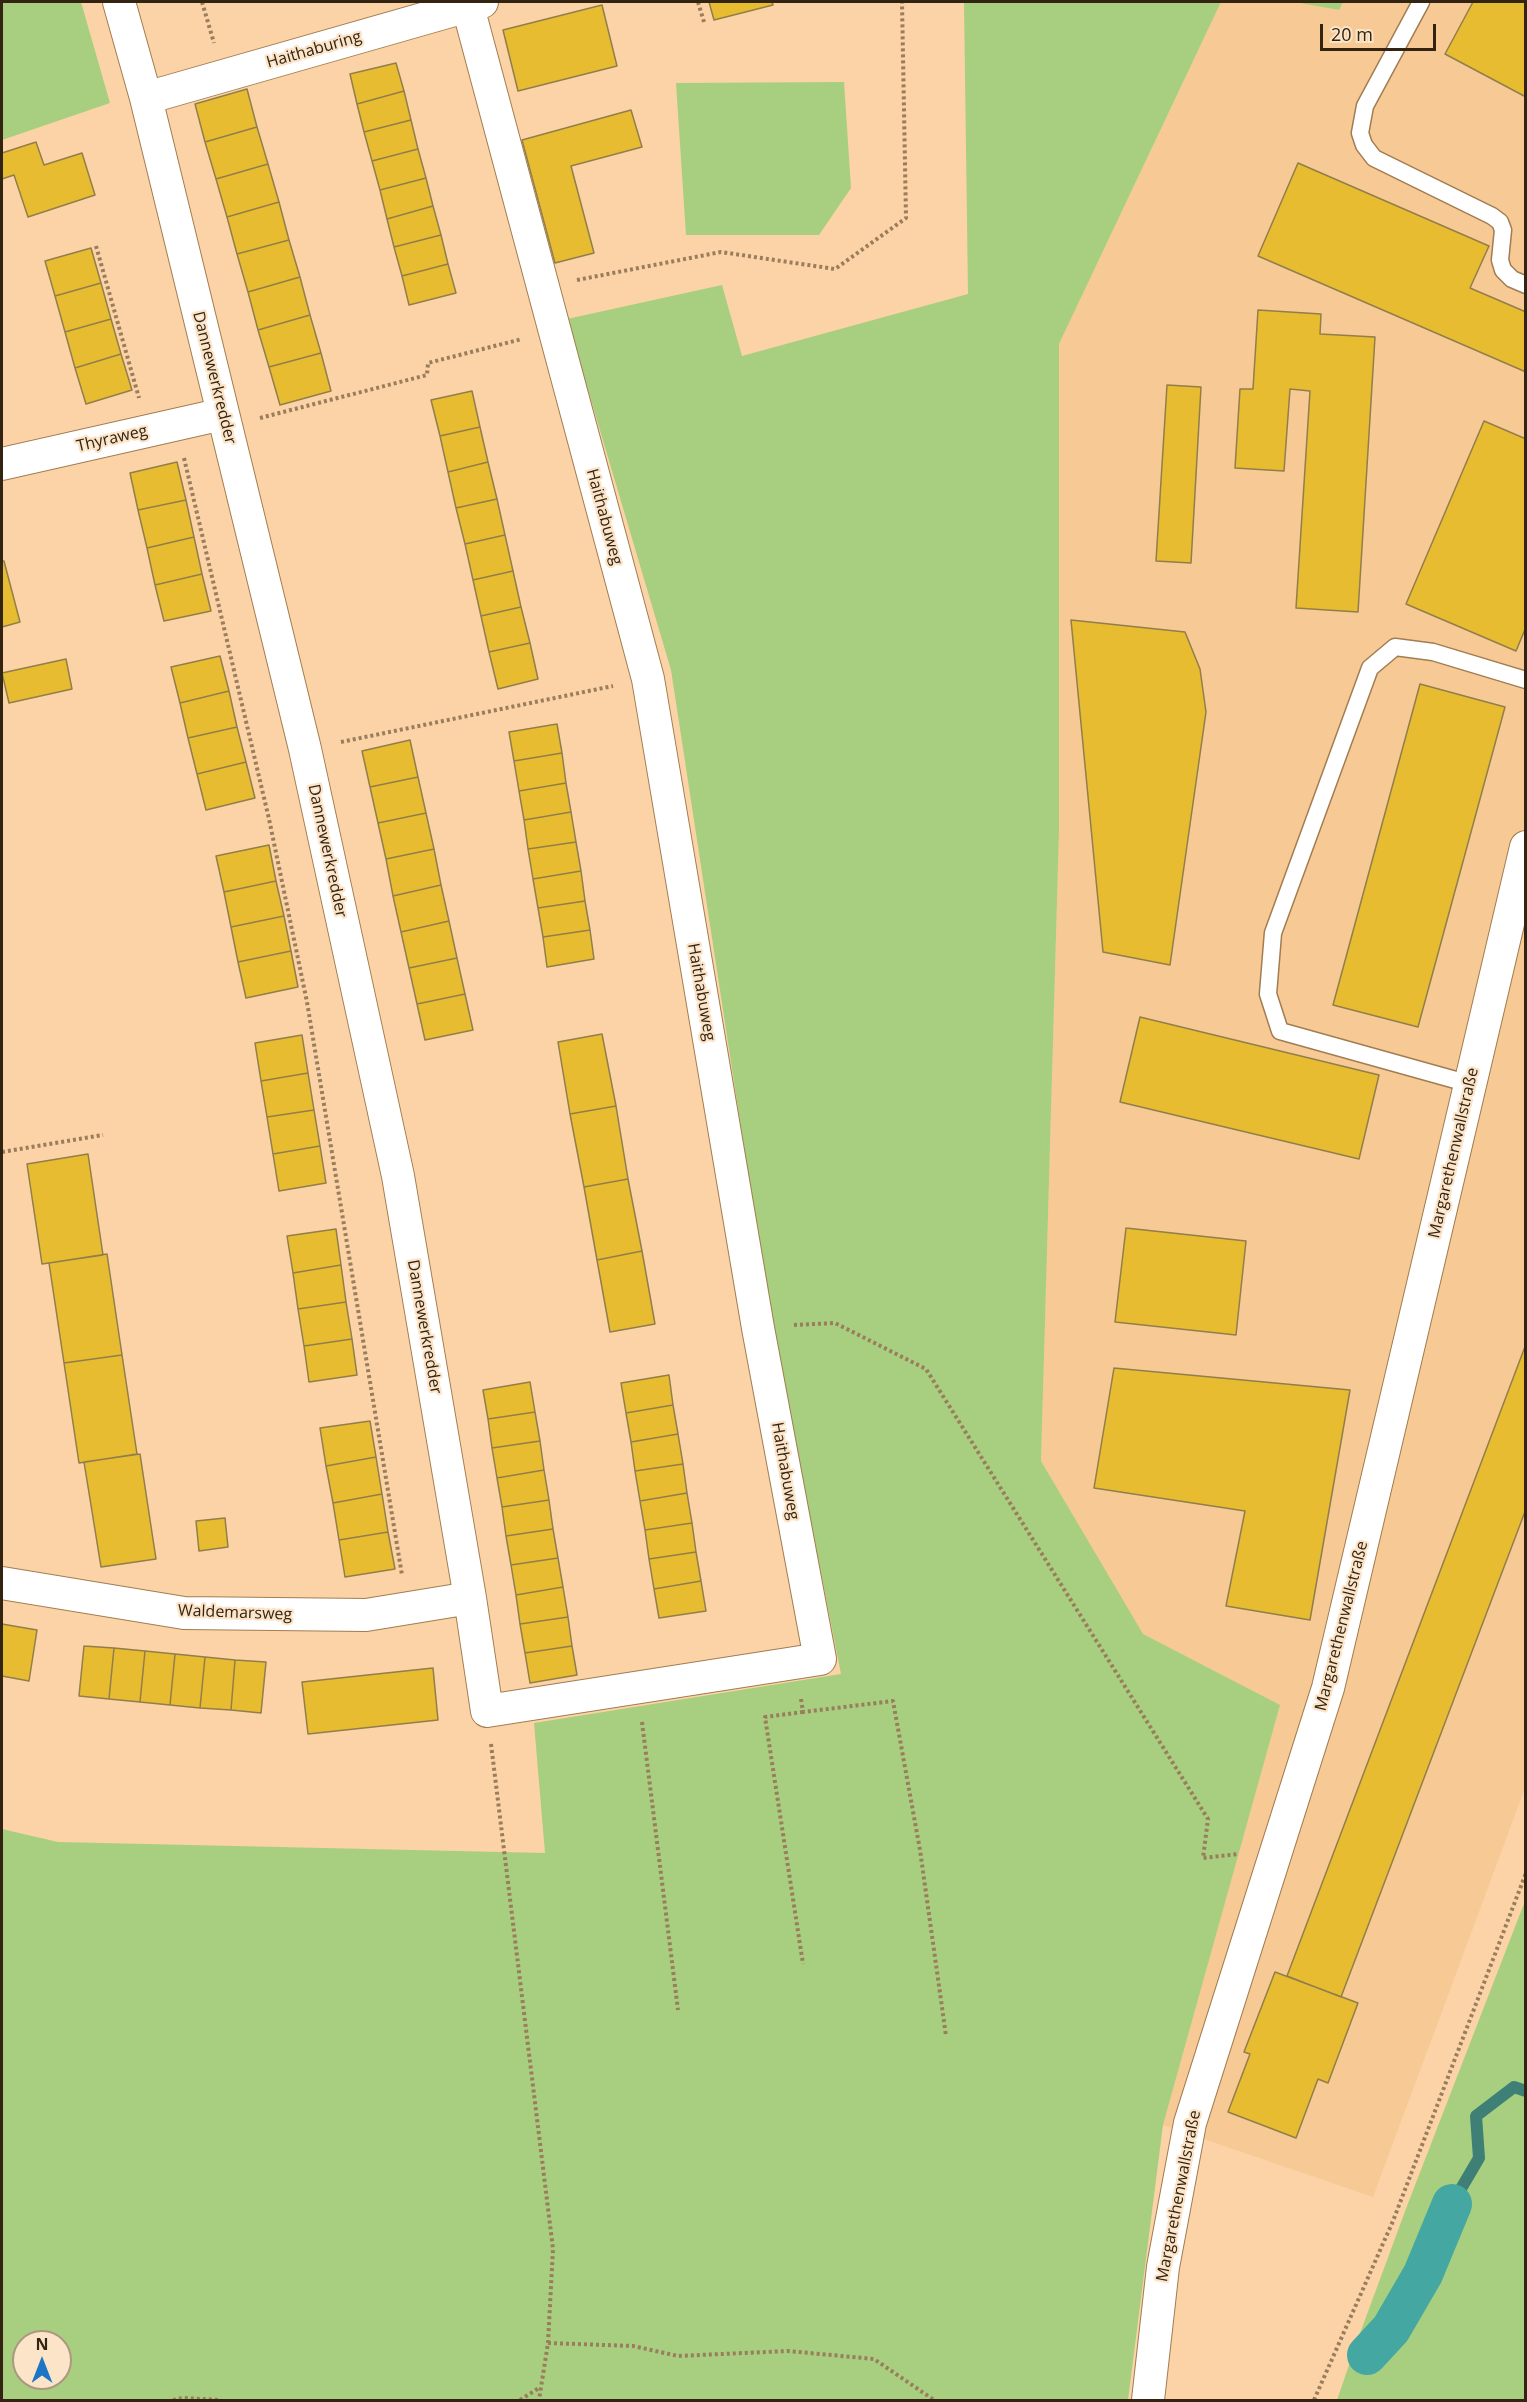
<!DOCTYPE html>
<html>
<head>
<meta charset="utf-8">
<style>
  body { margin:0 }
  #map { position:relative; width:1527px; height:2402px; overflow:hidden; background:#fcd3a6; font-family:"Open Sans",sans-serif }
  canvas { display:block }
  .frame { position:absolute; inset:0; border:3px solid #332412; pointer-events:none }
  .north { position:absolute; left:12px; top:2330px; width:60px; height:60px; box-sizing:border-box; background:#fce4c9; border:2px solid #ac9780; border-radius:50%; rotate:0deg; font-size:16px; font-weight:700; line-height:24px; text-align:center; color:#332412 }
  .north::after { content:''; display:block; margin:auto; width:21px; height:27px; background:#1c76c3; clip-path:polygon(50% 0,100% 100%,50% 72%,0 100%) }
  .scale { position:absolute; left:1320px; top:24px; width:116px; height:27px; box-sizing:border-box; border:3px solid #332412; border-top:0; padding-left:8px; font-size:18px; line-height:21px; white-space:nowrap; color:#332412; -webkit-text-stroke:4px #fce4c9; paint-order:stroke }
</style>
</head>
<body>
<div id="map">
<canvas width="1527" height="2402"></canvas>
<div class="frame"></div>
<div class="north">N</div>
<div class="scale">20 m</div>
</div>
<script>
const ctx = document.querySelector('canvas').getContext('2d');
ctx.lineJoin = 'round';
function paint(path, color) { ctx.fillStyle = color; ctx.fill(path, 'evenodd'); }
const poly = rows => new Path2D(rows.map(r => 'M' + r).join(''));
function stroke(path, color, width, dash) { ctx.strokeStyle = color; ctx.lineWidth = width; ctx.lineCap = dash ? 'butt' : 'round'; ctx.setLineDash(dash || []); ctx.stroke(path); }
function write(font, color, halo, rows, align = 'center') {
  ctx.font = font + ' "Open Sans",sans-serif'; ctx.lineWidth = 4.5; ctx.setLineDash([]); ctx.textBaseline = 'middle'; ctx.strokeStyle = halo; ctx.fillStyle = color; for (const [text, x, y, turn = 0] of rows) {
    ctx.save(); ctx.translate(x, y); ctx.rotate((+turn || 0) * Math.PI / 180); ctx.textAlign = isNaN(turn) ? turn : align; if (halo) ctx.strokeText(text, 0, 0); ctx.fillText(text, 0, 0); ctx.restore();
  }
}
paint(poly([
  [1221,2,1294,2,1338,10,1343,2,1525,2,1525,1788,1373,2197,1163,2125,1279,1705,1142,1634,1041,1461,1059,831,1059,344]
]), '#f7c995');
paint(poly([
  [2,2,81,2,110,103,2,140],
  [964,2,1221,2,1059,344,1059,831,1041,1461,1143,1634,1280,1705,1163,2125,1128,2400,2,2400,2,1829,58,1842,545,1853,534,1723,841,1674,768,1304,671,670,567,319,722,285,742,356,968,294],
  [24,2342,60,2342,60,2378,24,2378],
  [1294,2,1343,2,1339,10],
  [844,82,851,188,819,235,686,235,676,83],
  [1525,1901,1525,2400,1337,2400,1359,2336,1407,2206]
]), '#a7cf7f');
stroke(poly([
  [1452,2204,1479,2158,1476,2116,1514,2087,1526,2091]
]), '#3f8076', 12);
stroke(poly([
  [1367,2355,1391,2329,1423,2274,1452,2204]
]), '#44a7a1', 40);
const building = poly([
  [709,2,772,2,773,5,714,20,709,2],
  [1473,2,1526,2,1526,97,1445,54,1473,2],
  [602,5,617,66,518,91,503,30,602,5],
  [396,63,404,91,357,104,350,74,396,63],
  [247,89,257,127,205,142,195,104,247,89],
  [404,91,411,120,364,132,357,104,404,91],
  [631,110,642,147,571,166,594,253,555,263,522,140,631,110],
  [411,120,418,149,372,161,364,132,411,120],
  [257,127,268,164,216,179,205,142,257,127],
  [36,142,44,165,82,153,95,195,28,217,14,175,2,179,2,153,36,142],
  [418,149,426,178,380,190,372,161,418,149],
  [1298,163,1489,246,1470,288,1526,312,1526,372,1258,256,1298,163],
  [268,164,279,202,227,217,216,179,268,164],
  [426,178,433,206,387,219,380,190,426,178],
  [279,202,289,240,237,254,227,217,279,202],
  [433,206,441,235,394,247,387,219,433,206],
  [441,235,448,264,402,276,394,247,441,235],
  [289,240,300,277,248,292,237,254,289,240],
  [91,248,101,283,55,296,45,261,91,248],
  [448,264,456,293,409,305,402,276,448,264],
  [300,277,310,315,258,330,248,292,300,277],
  [101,283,111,319,65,332,55,296,101,283],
  [1258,310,1321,314,1320,334,1375,337,1358,612,1296,608,1310,391,1290,389,1284,471,1235,468,1240,389,1253,389,1258,310],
  [310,315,321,353,269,367,258,330,310,315],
  [111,319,121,354,75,368,65,332,111,319],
  [321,353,331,391,280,405,269,367,321,353],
  [121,354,132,390,86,404,75,368,121,354],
  [1167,385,1201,387,1191,563,1156,561,1167,385],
  [472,391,480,427,440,436,431,400,472,391],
  [1484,421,1526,439,1526,627,1516,651,1406,604,1484,421],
  [480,427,488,462,448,472,440,436,480,427],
  [177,462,186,500,138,510,130,473,177,462],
  [488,462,497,499,456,508,448,472,488,462],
  [497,499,505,535,465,544,456,508,497,499],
  [186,500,194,537,147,548,138,510,186,500],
  [505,535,513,571,473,580,465,544,505,535],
  [194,537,202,574,155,585,147,548,194,537],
  [2,561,4,561,20,622,2,627,2,561],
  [513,571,521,607,481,616,473,580,513,571],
  [202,574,211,611,164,621,155,585,202,574],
  [521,607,530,643,489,652,481,616,521,607],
  [1071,620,1185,632,1200,669,1206,712,1170,965,1103,952,1071,620],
  [530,643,538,679,498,689,489,652,530,643],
  [220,656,229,691,180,703,171,667,220,656],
  [66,659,72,689,9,703,2,673,66,659],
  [1420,684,1505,707,1418,1027,1333,1005,1420,684],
  [229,691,237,727,188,738,180,703,229,691],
  [557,724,562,753,514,761,509,732,557,724],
  [237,727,246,762,197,774,188,738,237,727],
  [410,740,418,777,370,787,362,751,410,740],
  [562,753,566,783,519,791,514,761,562,753],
  [246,762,255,798,206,810,197,774,246,762],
  [418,777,426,813,378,823,370,787,418,777],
  [566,783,571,812,524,820,519,791,566,783],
  [571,812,576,842,528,849,524,820,571,812],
  [426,813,434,849,386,859,378,823,426,813],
  [576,842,581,871,533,879,528,849,576,842],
  [269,845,276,881,224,892,216,856,269,845],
  [434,849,441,885,393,896,386,859,434,849],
  [581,871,585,901,538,908,533,879,581,871],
  [276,881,284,916,231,927,224,892,276,881],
  [441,885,449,921,401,932,393,896,441,885],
  [585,901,590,930,543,937,538,908,585,901],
  [284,916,291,951,238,962,231,927,284,916],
  [449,921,457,958,409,968,401,932,449,921],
  [590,930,594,959,547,967,543,937,590,930],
  [291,951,298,987,246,998,238,962,291,951],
  [457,958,465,994,417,1004,409,968,457,958],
  [465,994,473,1030,425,1040,417,1004,465,994],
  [1140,1017,1379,1075,1359,1159,1120,1102,1140,1017],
  [602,1034,616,1106,570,1114,558,1042,602,1034],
  [302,1035,308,1073,261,1081,255,1043,302,1035],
  [308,1073,314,1110,267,1117,261,1081,308,1073],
  [616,1106,628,1179,584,1187,570,1114,616,1106],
  [314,1110,320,1146,273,1154,267,1117,314,1110],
  [320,1146,326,1183,279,1191,273,1154,320,1146],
  [88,1154,103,1255,42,1264,27,1164,88,1154],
  [628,1179,642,1251,597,1260,584,1187,628,1179],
  [1126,1228,1246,1241,1236,1335,1115,1322,1126,1228],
  [336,1229,341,1265,293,1273,287,1236,336,1229],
  [642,1251,655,1324,610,1332,597,1260,642,1251],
  [107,1254,122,1355,64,1363,49,1263,107,1254],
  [341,1265,346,1302,298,1309,293,1273,341,1265],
  [346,1302,352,1339,304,1346,298,1309,346,1302],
  [352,1339,357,1375,309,1382,304,1346,352,1339],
  [1526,1344,1526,1509,1341,1997,1287,1976,1526,1344],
  [122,1355,137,1454,79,1463,64,1363,122,1355],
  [1114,1368,1350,1390,1310,1620,1226,1606,1245,1511,1094,1488,1114,1368],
  [669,1375,673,1405,626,1413,621,1383,669,1375],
  [530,1382,535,1412,488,1419,483,1390,530,1382],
  [673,1405,678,1434,631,1442,626,1413,673,1405],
  [535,1412,540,1441,492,1448,488,1419,535,1412],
  [370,1421,376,1457,326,1466,320,1428,370,1421],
  [678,1434,683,1464,635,1471,631,1442,678,1434],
  [540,1441,544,1470,497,1478,492,1448,540,1441],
  [140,1454,156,1559,101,1567,84,1462,140,1454],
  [376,1457,382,1494,333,1503,326,1466,376,1457],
  [683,1464,687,1493,640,1501,635,1471,683,1464],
  [544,1470,549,1500,502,1507,497,1478,544,1470],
  [687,1493,692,1523,645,1530,640,1501,687,1493],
  [382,1494,388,1532,339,1540,333,1503,382,1494],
  [549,1500,553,1529,506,1536,502,1507,549,1500],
  [225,1518,228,1547,199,1551,196,1521,225,1518],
  [692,1523,696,1552,649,1559,645,1530,692,1523],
  [553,1529,558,1558,511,1565,506,1536,553,1529],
  [388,1532,395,1569,345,1577,339,1540,388,1532],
  [696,1552,701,1581,654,1589,649,1559,696,1552],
  [558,1558,563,1587,516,1595,511,1565,558,1558],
  [701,1581,706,1611,659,1618,654,1589,701,1581],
  [563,1587,568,1617,520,1624,516,1595,563,1587],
  [568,1617,572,1646,525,1653,520,1624,568,1617],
  [2,1624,37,1630,29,1681,2,1676,2,1624],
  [84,1646,114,1648,109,1699,79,1696,84,1646],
  [572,1646,577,1675,530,1683,525,1653,572,1646],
  [114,1648,145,1651,140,1702,109,1699,114,1648],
  [145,1651,175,1654,170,1705,140,1702,145,1651],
  [175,1654,205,1657,200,1708,170,1705,175,1654],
  [205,1657,235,1660,231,1710,200,1708,205,1657],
  [235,1660,266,1662,261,1713,231,1710,235,1660],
  [433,1668,438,1720,308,1734,302,1682,433,1668],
  [1275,1972,1358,2003,1328,2083,1318,2079,1296,2138,1228,2112,1250,2054,1244,2052,1275,1972]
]);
paint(building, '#e8bc31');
stroke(building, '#917e4a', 1.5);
const service = poly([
  [1421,2,1365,106,1360,133,1364,145,1374,158,1492,216,1500,222,1503,230,1500,260,1503,270,1512,279,1526,285],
  [1470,1084,1280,1031,1268,994,1273,933,1370,668,1395,647,1433,652,1526,680]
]);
const minor = poly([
  [119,2,146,98,305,749,398,1176,470,1598,487,1711,820,1659,758,1328,648,679,468,7],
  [146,98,482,2],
  [2,464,223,414],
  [2,1583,184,1613,366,1615,470,1598],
  [1148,2400,1163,2267,1190,2123,1328,1688,1526,847]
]);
stroke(service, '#a17d51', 19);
stroke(minor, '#a17d51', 34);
stroke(poly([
  [202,2,214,43],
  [698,2,704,22],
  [96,246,139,398],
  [577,280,721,252,835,269,906,218,902,2],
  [260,418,427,375,428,363,522,339],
  [184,458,269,819,307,1002,402,1575],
  [341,742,613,686],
  [2,1152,103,1135],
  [794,1325,835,1323,926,1369,1208,1819,1203,1858,1238,1854],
  [801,1699,803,1712,893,1701,920,1850,946,2036],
  [803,1712,765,1717,803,1964],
  [642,1722,678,2010],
  [491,1744,553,2249,548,2343,539,2400],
  [548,2343,633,2346,678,2356,788,2351,874,2359,934,2400],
  [173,2400,183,2398,221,2400],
  [520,2400,539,2388],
  [1314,2400,1393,2221,1526,1873]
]), '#997d5d', 4, [3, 3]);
stroke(service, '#fff', 16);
stroke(minor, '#fff', 32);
write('16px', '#332412', '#fce4c9', [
  ["Haithaburing",314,50,-16],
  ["Dannewerkredder",214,378,76],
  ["Thyraweg",112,439,-13],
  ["Haithabuweg",604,517,75],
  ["Dannewerkredder",327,851,78],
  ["Haithabuweg",701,992,80],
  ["Margarethenwallstraße",1454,1153,-77],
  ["Dannewerkredder",424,1327,80],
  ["Haithabuweg",785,1471,80],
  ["Waldemarsweg",235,1613,2],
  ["Margarethenwallstraße",1342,1626,-76],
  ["Margarethenwallstraße",1179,2196,-79]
]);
</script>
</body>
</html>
